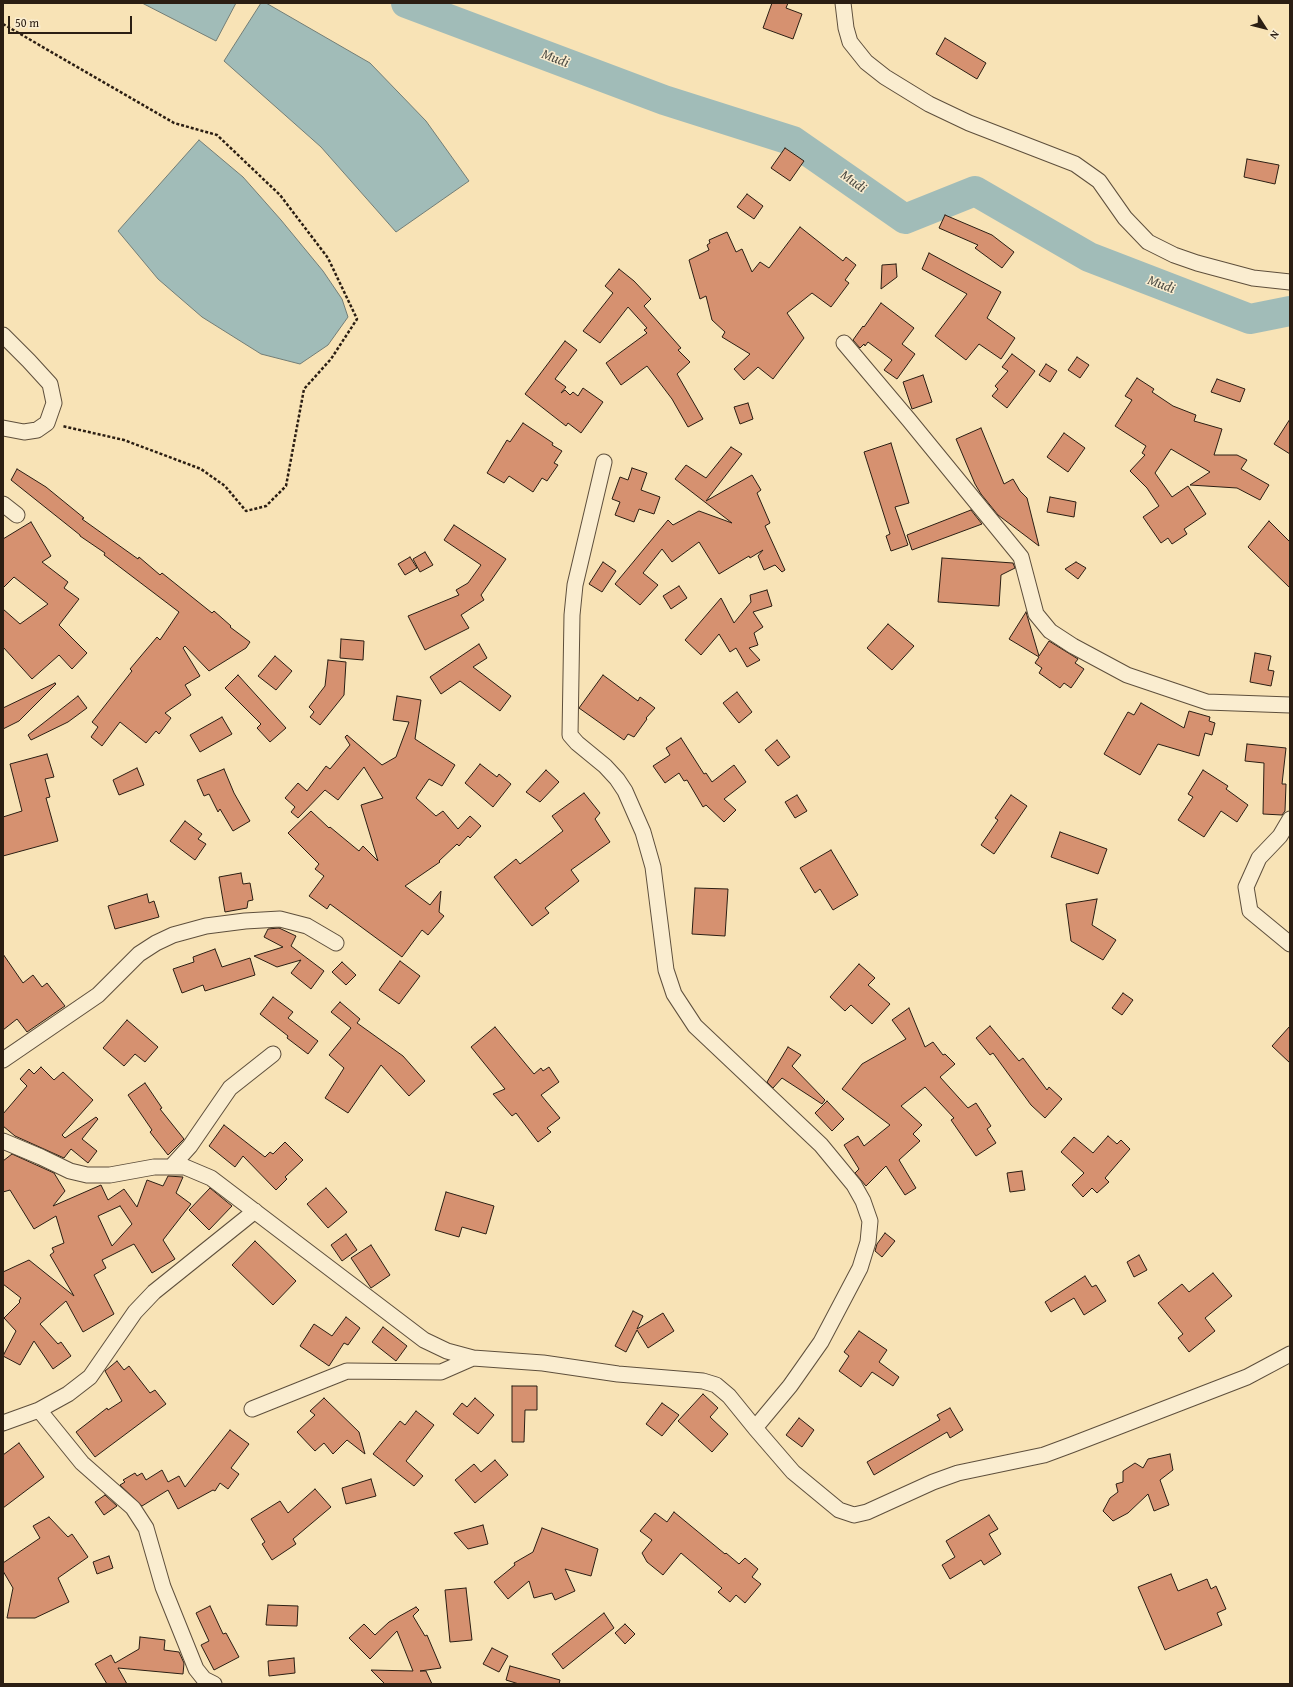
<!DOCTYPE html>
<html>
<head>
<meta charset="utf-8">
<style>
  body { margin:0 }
  #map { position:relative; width:1293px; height:1687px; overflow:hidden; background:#f8e3b6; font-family:"Gentium Book Plus",serif }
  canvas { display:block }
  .frame { position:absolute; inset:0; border:4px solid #2b1e13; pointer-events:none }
  .north { position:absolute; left:1245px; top:8px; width:40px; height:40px; -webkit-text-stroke:3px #faedd0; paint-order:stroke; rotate:126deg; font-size:11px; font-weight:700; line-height:16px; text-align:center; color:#2b1e13 }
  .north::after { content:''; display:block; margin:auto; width:14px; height:18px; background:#2b1e13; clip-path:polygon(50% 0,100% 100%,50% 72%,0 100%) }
  .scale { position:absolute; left:8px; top:16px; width:124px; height:18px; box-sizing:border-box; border:2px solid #2b1e13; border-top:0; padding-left:5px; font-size:12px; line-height:14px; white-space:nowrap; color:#2b1e13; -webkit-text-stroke:3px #faedd0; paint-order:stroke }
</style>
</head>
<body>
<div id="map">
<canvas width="1293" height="1687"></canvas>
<div class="frame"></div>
<div class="north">N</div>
<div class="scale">50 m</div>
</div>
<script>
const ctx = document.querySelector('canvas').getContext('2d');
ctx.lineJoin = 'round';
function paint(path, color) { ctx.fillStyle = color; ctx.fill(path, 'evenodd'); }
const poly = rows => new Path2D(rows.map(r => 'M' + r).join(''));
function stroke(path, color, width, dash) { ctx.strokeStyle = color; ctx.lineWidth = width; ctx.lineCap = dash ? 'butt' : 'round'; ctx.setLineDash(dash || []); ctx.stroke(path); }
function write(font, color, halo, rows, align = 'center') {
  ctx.font = font + ' "Gentium Book Plus",serif'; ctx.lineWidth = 3; ctx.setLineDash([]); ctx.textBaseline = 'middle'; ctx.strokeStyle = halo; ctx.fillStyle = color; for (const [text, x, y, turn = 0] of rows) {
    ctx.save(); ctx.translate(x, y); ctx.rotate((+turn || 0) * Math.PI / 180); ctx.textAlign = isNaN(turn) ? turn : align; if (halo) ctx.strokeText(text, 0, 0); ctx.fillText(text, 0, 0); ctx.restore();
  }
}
const water = poly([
  [142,3,236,3,216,41,142,3],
  [261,3,266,3,370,63,426,121,469,181,396,232,321,147,224,61,261,3],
  [199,140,243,177,281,220,323,271,342,299,348,317,328,345,300,364,261,354,202,317,158,279,118,231,199,140]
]);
paint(water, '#a1bcb8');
stroke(water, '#727d76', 1);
stroke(poly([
  [406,3,664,100,793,141,905,219,975,191,1089,257,1250,319,1290,311]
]), '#a1bcb8', 30);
const building = poly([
  [772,3,788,3,786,8,802,14,793,39,763,28,772,3],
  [945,38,986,63,977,79,936,54,945,38],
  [785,148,804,161,790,181,771,168,785,148],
  [1247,159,1279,165,1275,184,1244,177,1247,159],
  [747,194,763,206,754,219,737,207,747,194],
  [945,215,992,235,1014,252,1002,268,975,248,978,245,939,228,945,215],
  [800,227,843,261,846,257,856,265,845,280,849,283,831,307,812,293,787,313,804,338,773,379,758,367,744,380,734,369,750,354,722,337,725,332,712,320,706,296,700,299,689,260,709,250,707,245,710,243,709,240,727,232,736,252,742,249,752,272,760,262,769,268,800,227],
  [929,253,1001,292,987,318,1015,338,1001,359,979,344,966,360,935,336,967,294,922,269,929,253],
  [896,264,897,277,881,289,882,265,896,264],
  [619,269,634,281,651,299,644,306,681,348,678,350,690,362,677,374,703,419,688,427,672,399,647,366,621,385,606,363,647,333,644,330,647,328,628,307,600,343,583,331,613,293,605,286,619,269],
  [881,303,914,328,902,344,915,354,897,379,884,370,892,360,868,342,865,346,864,344,860,348,853,340,863,326,864,327,881,303],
  [565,341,577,350,555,379,566,387,561,393,565,390,570,395,573,392,578,396,583,388,603,402,581,433,568,423,566,426,525,394,565,341],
  [1012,354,1035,371,1007,408,992,396,998,389,995,386,1008,371,1002,367,1012,354],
  [1077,357,1089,365,1080,378,1068,370,1077,357],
  [1046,364,1057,371,1050,382,1039,375,1046,364],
  [923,375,932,402,912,409,903,382,923,375],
  [1137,378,1154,389,1152,392,1173,406,1196,415,1194,421,1222,429,1214,455,1237,455,1247,460,1241,469,1269,485,1260,500,1237,488,1190,485,1210,472,1171,449,1155,473,1172,497,1188,486,1206,514,1184,529,1187,534,1172,544,1168,538,1161,543,1143,517,1159,506,1147,488,1130,471,1145,455,1142,453,1146,446,1115,426,1132,400,1125,396,1137,378],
  [1217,379,1245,389,1240,402,1211,392,1217,379],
  [748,403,753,419,740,424,734,407,748,403],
  [1290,419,1290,454,1274,444,1290,419],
  [523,423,553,443,552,445,562,451,554,463,558,465,547,481,542,478,533,492,509,476,504,483,487,473,507,440,510,442,523,423],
  [981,428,1004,484,1013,479,1020,491,1027,498,1039,546,998,515,981,494,975,484,956,439,981,428],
  [1064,433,1085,448,1068,472,1047,457,1064,433],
  [891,443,909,503,895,507,908,545,891,551,886,536,890,534,864,452,891,443],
  [731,447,742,454,706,501,752,475,761,490,757,493,770,523,765,526,785,570,782,572,775,565,764,570,758,556,763,550,750,558,749,556,719,574,699,542,672,562,662,549,643,573,658,585,640,605,615,584,668,520,673,525,699,511,732,523,675,479,686,465,706,478,731,447],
  [632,468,647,473,641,490,660,497,654,514,639,509,634,522,615,515,620,502,612,499,620,477,628,480,632,468],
  [17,469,46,487,84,518,82,519,138,559,139,557,160,575,162,573,212,613,214,611,231,626,230,627,250,642,246,648,209,671,185,646,183,648,200,676,185,685,191,695,165,713,171,718,159,734,156,731,146,743,120,722,102,746,91,737,98,727,92,722,132,671,130,669,157,637,160,640,179,612,104,555,105,553,80,536,80,535,11,480,17,469],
  [1050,497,1076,502,1074,517,1047,512,1050,497],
  [971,510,982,524,912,550,907,535,971,510],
  [1269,521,1290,542,1290,588,1248,547,1269,521],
  [31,522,51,556,42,562,68,582,64,588,79,599,59,625,87,653,72,669,59,655,32,679,3,647,3,609,20,624,48,604,14,577,3,588,3,539,31,522],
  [454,525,506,559,481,595,484,600,461,615,469,628,425,650,408,616,459,595,456,590,468,583,481,565,444,540,454,525],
  [425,552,433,565,420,572,413,559,425,552],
  [410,557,417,568,405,575,398,564,410,557],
  [942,558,1013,563,1015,568,1001,575,999,606,938,602,942,558],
  [603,562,616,571,602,592,589,584,603,562],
  [1076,562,1086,568,1078,579,1065,569,1076,562],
  [679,586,687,598,671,609,663,596,679,586],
  [767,590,772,606,753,612,763,627,754,633,758,645,749,648,760,660,747,667,736,648,730,652,719,634,701,655,685,640,721,598,734,623,751,602,750,595,767,590],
  [1026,612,1039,656,1049,641,1078,659,1075,663,1084,669,1071,688,1064,683,1060,688,1039,673,1042,668,1035,663,1039,657,1009,639,1026,612],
  [888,624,914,646,892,670,867,648,888,624],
  [341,639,364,641,363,660,340,658,341,639],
  [479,644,487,658,473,667,511,696,500,711,460,681,441,694,430,677,479,644],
  [1255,653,1271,656,1268,670,1274,671,1271,686,1250,682,1255,653],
  [275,656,292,671,276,690,258,676,275,656],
  [328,660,346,662,344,695,320,725,310,717,314,712,309,707,325,686,328,660],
  [238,675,286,728,270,742,257,728,261,724,225,688,238,675],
  [603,675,638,701,640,697,655,708,646,718,647,719,634,737,628,734,624,740,579,708,603,675],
  [55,683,56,684,19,721,3,729,3,708,55,683],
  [737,692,752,712,739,723,723,703,737,692],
  [78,696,87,708,68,722,31,740,28,735,78,696],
  [397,696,421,700,415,739,455,765,442,786,429,779,416,798,436,816,443,811,458,829,470,816,481,826,470,838,468,836,459,846,457,844,439,861,440,862,405,886,430,905,441,891,439,912,444,916,428,935,422,930,402,957,330,904,327,909,309,896,324,876,315,869,319,864,288,833,311,811,329,828,330,827,359,851,363,846,378,861,361,805,383,798,364,767,338,800,325,790,298,818,291,812,295,807,285,798,298,783,307,791,326,766,330,769,350,745,345,737,347,735,382,765,396,757,409,722,393,720,397,696],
  [1141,703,1184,728,1189,711,1210,717,1209,721,1215,723,1212,735,1205,733,1199,756,1158,744,1140,775,1104,754,1128,712,1134,715,1141,703],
  [222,717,232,734,200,752,190,735,222,717],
  [681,738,704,774,706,773,712,782,734,765,746,782,724,799,736,810,724,822,706,805,703,807,687,780,684,781,679,773,665,783,653,766,670,755,666,748,681,738],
  [777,740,790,757,778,766,765,750,777,740],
  [1247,744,1286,748,1282,784,1286,784,1285,811,1282,815,1263,814,1264,763,1245,761,1247,744],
  [47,754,54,777,45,779,50,797,46,798,58,841,3,856,3,817,22,811,10,764,47,754],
  [480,764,497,777,499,774,511,784,493,807,465,783,480,764],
  [137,768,144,785,119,795,113,780,137,768],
  [224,769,234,793,250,821,233,831,220,809,218,812,209,794,204,796,197,780,224,769],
  [546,770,559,782,540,802,526,792,546,770],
  [1203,770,1228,786,1226,789,1248,805,1237,822,1221,811,1204,837,1178,820,1193,797,1188,794,1203,770],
  [584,793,600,813,595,819,610,842,571,870,579,881,545,908,549,913,532,926,494,877,516,859,520,864,563,831,552,816,584,793],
  [797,795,807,811,795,818,785,802,797,795],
  [1011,795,1027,806,994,854,981,845,998,820,995,818,1011,795],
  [185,821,202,834,198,839,206,844,195,860,170,841,185,821],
  [1060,832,1107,849,1098,874,1051,857,1060,832],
  [831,850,858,895,833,910,820,889,815,893,800,868,831,850],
  [241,873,243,884,250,883,253,900,248,901,247,908,225,912,219,877,241,873],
  [695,888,728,889,725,936,692,934,695,888],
  [147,894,149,903,154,901,159,917,115,929,108,906,147,894],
  [1097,899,1092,925,1116,940,1103,960,1071,941,1066,904,1097,899],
  [279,928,296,936,291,946,324,971,311,989,291,973,301,960,277,967,254,956,283,947,264,937,268,929,279,928],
  [215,949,222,967,250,958,255,975,205,991,203,985,182,993,173,969,194,962,193,957,215,949],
  [3,954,23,983,33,975,42,987,47,983,65,1006,27,1032,17,1019,3,1030,3,954],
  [400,961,420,976,399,1004,379,990,400,961],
  [342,962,356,975,346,985,332,972,342,962],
  [859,964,875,978,868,985,890,1004,872,1024,851,1005,845,1011,830,997,859,964],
  [1123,993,1133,1000,1122,1015,1112,1008,1123,993],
  [273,997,293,1012,288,1018,318,1041,308,1054,287,1038,288,1036,260,1014,273,997],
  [340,1002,360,1019,357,1023,403,1056,425,1081,409,1096,381,1065,348,1113,325,1098,344,1068,329,1055,351,1028,331,1012,340,1002],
  [909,1008,925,1047,933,1042,943,1055,945,1054,955,1064,940,1077,968,1108,976,1103,991,1126,987,1129,996,1143,976,1156,951,1120,954,1118,925,1087,901,1106,922,1125,913,1134,920,1141,899,1160,916,1188,905,1195,886,1166,866,1186,855,1173,859,1169,844,1145,858,1136,864,1146,890,1125,842,1089,862,1064,906,1039,892,1020,909,1008],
  [127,1020,158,1047,145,1062,135,1054,124,1066,103,1048,127,1020],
  [990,1026,1019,1061,1023,1058,1047,1090,1049,1087,1062,1099,1045,1118,1031,1105,993,1053,990,1055,976,1038,990,1026],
  [1290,1026,1290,1063,1272,1046,1290,1026],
  [495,1027,534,1074,541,1068,543,1071,549,1067,559,1082,541,1095,560,1118,547,1128,551,1132,538,1142,516,1113,512,1116,493,1094,505,1089,471,1047,495,1027],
  [788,1047,801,1055,792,1066,825,1100,822,1104,782,1078,773,1088,767,1082,788,1047],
  [41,1067,54,1080,63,1072,93,1100,62,1135,65,1138,96,1117,98,1119,82,1139,97,1151,88,1163,71,1149,64,1158,15,1136,3,1126,3,1114,27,1086,20,1079,29,1069,34,1074,41,1067],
  [145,1083,162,1108,160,1109,184,1139,168,1155,150,1132,152,1130,128,1095,145,1083],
  [827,1101,844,1119,832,1131,815,1113,827,1101],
  [224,1125,265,1157,270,1152,273,1154,285,1142,303,1160,285,1177,287,1179,276,1190,243,1156,235,1167,209,1146,224,1125],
  [1108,1136,1117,1144,1121,1140,1130,1149,1105,1178,1109,1182,1097,1193,1092,1188,1083,1197,1072,1185,1084,1173,1061,1152,1074,1137,1093,1153,1108,1136],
  [12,1154,54,1173,65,1191,53,1206,101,1185,108,1200,124,1189,137,1207,147,1180,163,1186,168,1176,183,1177,176,1193,191,1204,163,1240,175,1259,152,1273,134,1244,102,1260,106,1268,94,1275,114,1314,83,1332,66,1301,40,1324,58,1344,61,1342,71,1356,53,1369,34,1341,20,1365,3,1356,16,1331,4,1318,20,1302,19,1301,21,1298,3,1284,3,1272,29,1260,74,1296,50,1255,54,1252,52,1248,64,1243,56,1216,34,1229,10,1190,3,1192,3,1161,12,1154],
  [120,1206,132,1224,112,1246,98,1216,120,1206],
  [1022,1171,1025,1190,1010,1192,1007,1173,1022,1171],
  [210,1188,232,1206,209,1230,189,1210,210,1188],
  [326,1188,347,1212,328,1228,307,1204,326,1188],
  [446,1192,494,1206,486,1234,462,1227,459,1237,435,1230,446,1192],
  [885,1233,895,1241,882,1257,875,1251,877,1244,885,1233],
  [346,1234,357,1250,342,1261,331,1245,346,1234],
  [255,1241,296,1281,273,1305,232,1265,255,1241],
  [371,1245,390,1275,371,1288,351,1258,371,1245],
  [1139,1255,1147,1270,1134,1277,1127,1262,1139,1255],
  [1213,1273,1232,1296,1205,1318,1215,1331,1189,1352,1178,1338,1183,1334,1158,1303,1182,1284,1189,1292,1213,1273],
  [1085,1276,1092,1287,1096,1285,1106,1301,1084,1315,1074,1298,1051,1312,1045,1302,1085,1276],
  [633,1311,643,1316,637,1329,663,1313,674,1331,648,1348,637,1330,626,1352,615,1346,633,1311],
  [346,1317,360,1328,348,1345,344,1343,329,1366,300,1346,314,1324,332,1336,346,1317],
  [383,1327,407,1346,396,1361,372,1342,383,1327],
  [859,1331,887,1350,879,1362,899,1377,893,1386,872,1372,861,1387,839,1371,849,1356,844,1352,859,1331],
  [117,1361,124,1370,129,1366,150,1393,155,1390,166,1404,95,1457,76,1432,107,1408,108,1410,122,1401,105,1371,117,1361],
  [512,1386,537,1386,537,1410,525,1410,524,1442,512,1442,512,1386],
  [703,1394,718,1408,710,1417,728,1434,712,1452,678,1421,703,1394],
  [324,1398,359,1432,365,1454,347,1440,333,1454,324,1443,315,1451,297,1432,315,1415,310,1411,324,1398],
  [475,1398,494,1415,478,1434,453,1414,462,1403,467,1407,475,1398],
  [662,1403,679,1415,662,1436,646,1424,662,1403],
  [950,1408,963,1430,950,1438,947,1432,874,1475,867,1462,940,1420,937,1415,950,1408],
  [416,1411,434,1425,406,1461,423,1476,414,1486,373,1454,400,1421,405,1425,416,1411],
  [799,1418,814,1430,802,1447,786,1435,799,1418],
  [230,1430,249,1444,231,1468,239,1474,228,1489,220,1483,215,1491,213,1490,178,1509,168,1490,142,1506,120,1485,125,1482,123,1480,135,1473,137,1476,142,1473,146,1480,162,1470,168,1482,179,1476,185,1487,230,1430],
  [19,1443,44,1477,3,1508,3,1455,19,1443],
  [1170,1454,1173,1470,1160,1480,1169,1505,1154,1511,1148,1494,1128,1513,1113,1521,1103,1511,1110,1498,1118,1492,1116,1484,1123,1482,1123,1471,1135,1463,1143,1468,1148,1459,1170,1454],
  [495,1460,508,1475,475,1503,455,1480,474,1464,481,1472,495,1460],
  [371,1479,376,1496,346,1504,342,1488,371,1479],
  [315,1489,331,1507,293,1539,296,1544,272,1560,262,1544,265,1542,251,1519,280,1501,288,1513,315,1489],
  [105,1495,117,1506,104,1515,95,1502,105,1495],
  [674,1512,725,1554,726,1553,739,1564,745,1558,758,1569,752,1577,761,1584,745,1603,736,1595,730,1602,718,1592,722,1588,681,1553,663,1575,647,1562,642,1553,652,1540,640,1531,655,1513,667,1522,674,1512],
  [989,1515,998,1529,989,1534,1001,1554,984,1565,981,1560,950,1579,942,1565,955,1557,946,1541,989,1515],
  [49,1517,68,1537,72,1534,88,1557,58,1578,69,1602,35,1618,7,1618,13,1588,3,1571,3,1563,40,1538,33,1526,49,1517],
  [483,1525,488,1544,468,1549,454,1533,483,1525],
  [542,1528,598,1549,591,1576,565,1569,575,1591,555,1600,552,1593,534,1598,529,1581,508,1599,494,1582,515,1565,514,1563,533,1552,542,1528],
  [109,1556,113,1568,97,1574,93,1562,109,1556],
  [1171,1574,1178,1591,1207,1579,1211,1589,1216,1586,1226,1609,1217,1613,1222,1625,1165,1650,1138,1587,1171,1574],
  [466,1588,472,1640,450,1642,445,1590,466,1588],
  [268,1605,298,1606,297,1626,266,1625,268,1605],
  [210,1606,223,1634,226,1633,239,1657,214,1670,201,1645,209,1641,196,1613,210,1606],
  [416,1607,419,1610,413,1616,425,1636,427,1635,441,1668,420,1671,426,1671,432,1684,385,1684,371,1670,413,1671,397,1631,370,1659,349,1638,364,1624,375,1635,389,1622,416,1607],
  [604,1613,614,1628,563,1669,552,1654,604,1613],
  [625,1624,635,1634,625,1644,615,1633,625,1624],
  [140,1637,165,1640,164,1650,179,1652,184,1663,183,1674,118,1668,127,1684,107,1684,95,1664,111,1655,115,1663,139,1649,140,1637],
  [492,1648,508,1656,499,1672,483,1664,492,1648],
  [294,1658,295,1673,269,1676,268,1661,294,1658],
  [510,1666,560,1680,559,1684,519,1684,506,1680,510,1666]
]);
paint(building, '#d69170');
stroke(building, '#2b1e13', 1);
const minor = poly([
  [843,3,846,28,850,42,866,62,885,77,929,104,969,123,1075,164,1099,181,1125,218,1148,242,1174,255,1197,263,1253,278,1290,282],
  [3,335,29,361,50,384,54,403,47,423,37,430,24,432,3,428],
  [844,343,909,420,1021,557,1036,614,1050,631,1073,646,1127,675,1207,702,1290,705],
  [604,462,575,585,572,615,570,735,577,743,605,766,617,779,625,791,643,832,653,867,666,970,674,994,695,1026,821,1145,854,1185,863,1201,870,1221,868,1242,860,1268,821,1342,790,1386,755,1428,793,1472,839,1510,854,1515,867,1512,933,1482,958,1473,1044,1455,1071,1445,1247,1377,1290,1354],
  [3,504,17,515],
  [1290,819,1280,836,1259,858,1246,887,1250,911,1290,944],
  [3,1060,98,995,139,954,156,943,173,935,206,926,245,921,280,919,307,926,336,943],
  [3,1141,41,1157,70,1171,87,1175,110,1175,154,1167,185,1167,211,1178,424,1340,447,1351,473,1358,543,1363,618,1374,703,1381,716,1385,729,1396,755,1428],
  [171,1167,190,1146,230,1088,273,1054],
  [252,1409,347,1371,441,1372,473,1358],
  [39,1410,82,1463,133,1508,146,1528,163,1587,196,1669,204,1679,214,1684],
  [3,1423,39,1410,68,1394,90,1377,135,1312,154,1292,255,1211]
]);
stroke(minor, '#5e4f3c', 17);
stroke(poly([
  [3,24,174,123,217,135,280,195,328,258,357,319,331,359,304,389,286,486,266,506,246,511,225,486,201,469,124,440,62,426]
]), '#2b1e13', 2.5, [3, 2]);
stroke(minor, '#faedd0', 15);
write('italic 14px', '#4e4d45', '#faedd0', [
  ["Mudi",555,59,21],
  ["Mudi",853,182,35],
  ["Mudi",1161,285,21]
]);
</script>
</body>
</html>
